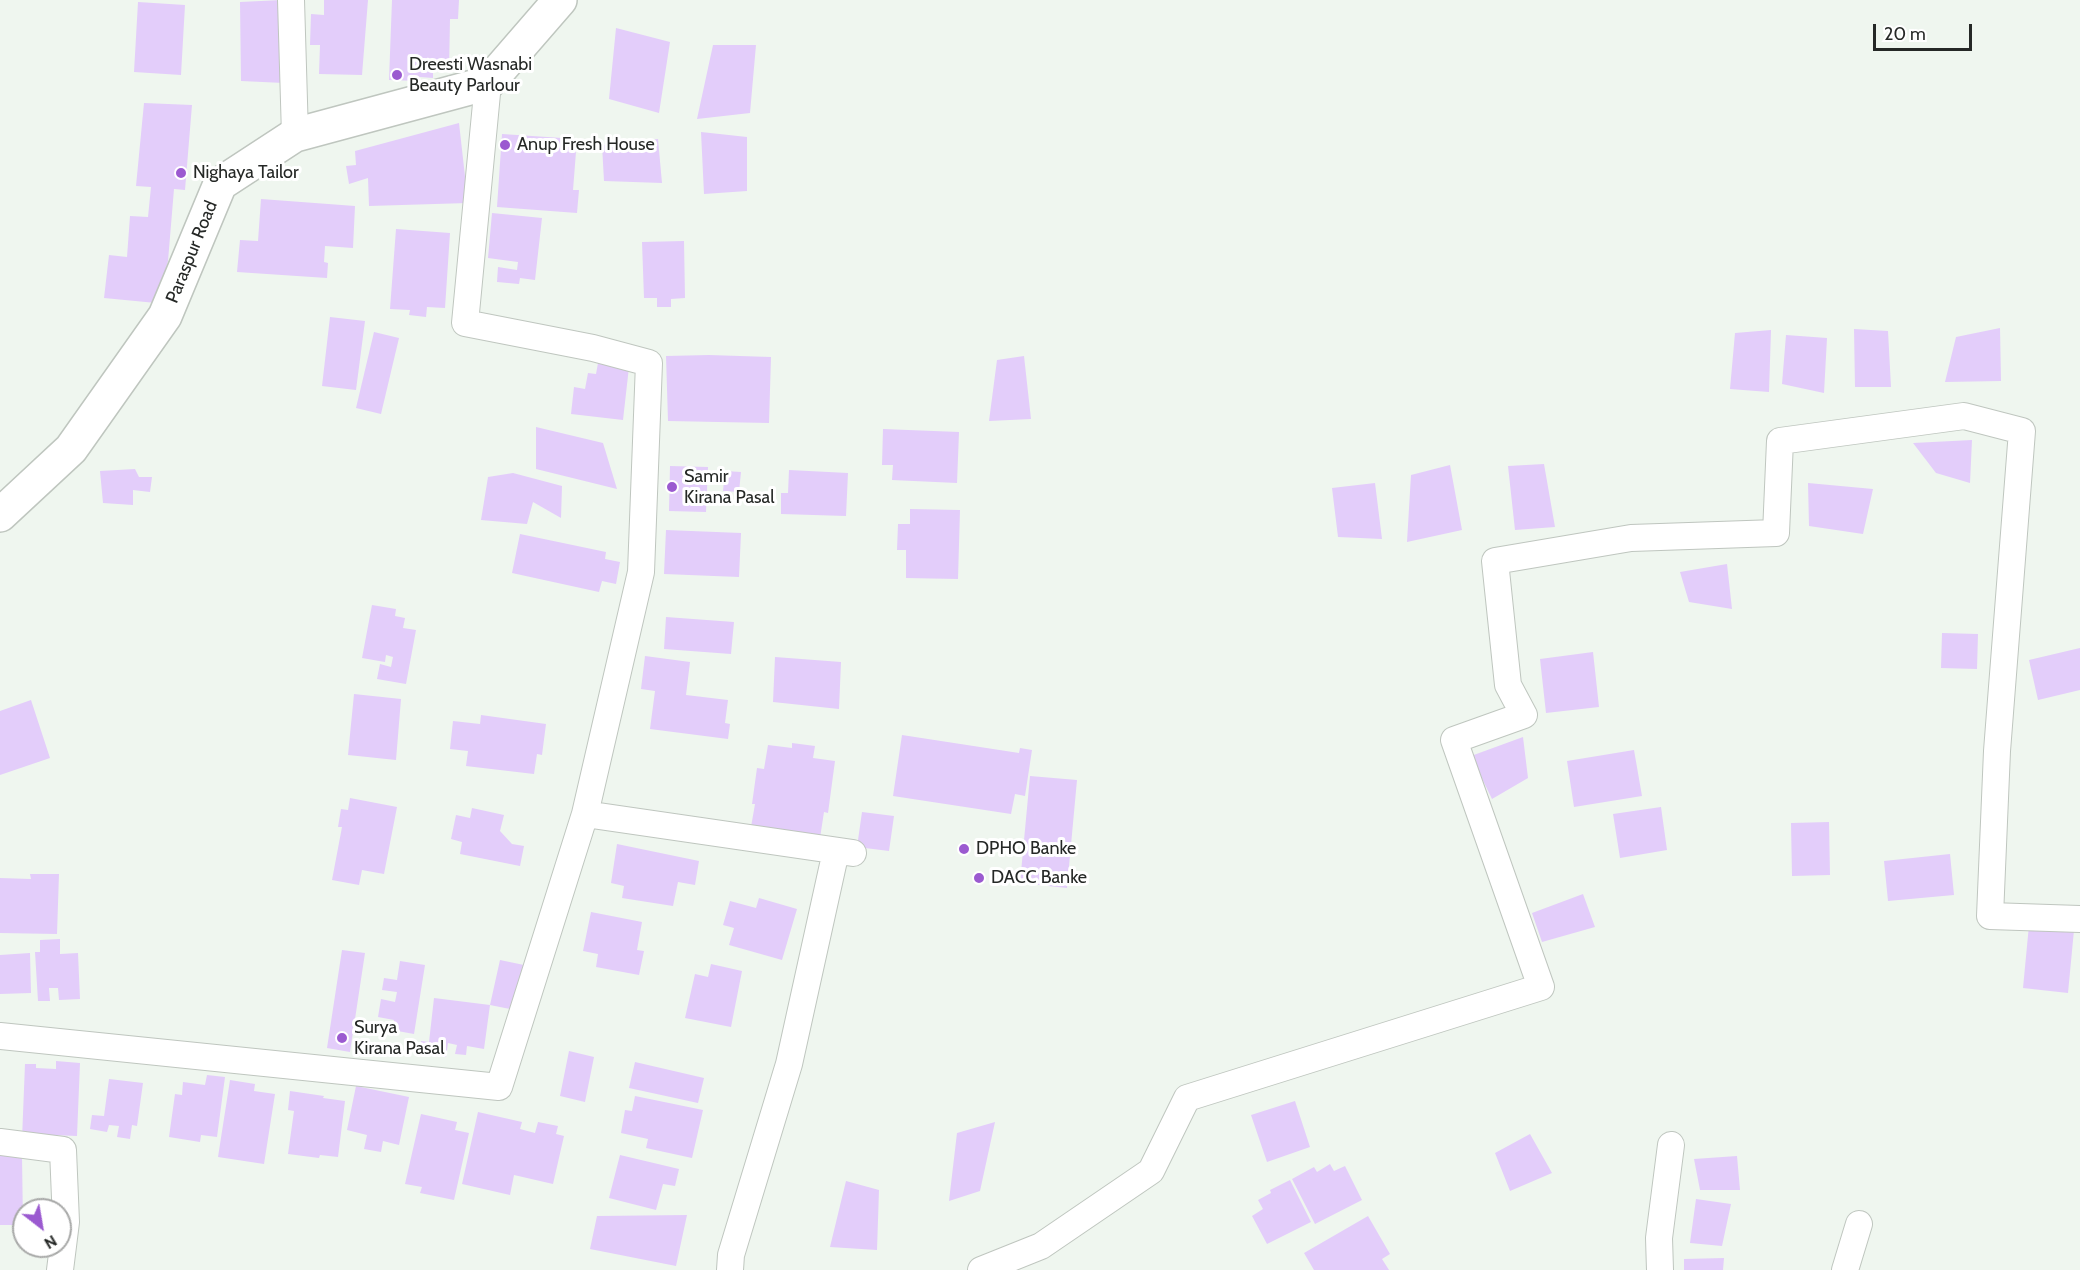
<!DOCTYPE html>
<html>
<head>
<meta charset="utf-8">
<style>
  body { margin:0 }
  #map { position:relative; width:2080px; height:1270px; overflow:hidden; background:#eff6ef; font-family:Cabin,sans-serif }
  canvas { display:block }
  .north { position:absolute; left:12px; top:1198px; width:60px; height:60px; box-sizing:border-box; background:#fff; border:2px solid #a8a9a8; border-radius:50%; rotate:149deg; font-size:16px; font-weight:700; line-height:24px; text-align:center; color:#252826 }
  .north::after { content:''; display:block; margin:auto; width:21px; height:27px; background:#9b5ad0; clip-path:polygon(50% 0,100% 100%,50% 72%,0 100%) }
  .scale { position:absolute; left:1873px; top:24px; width:99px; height:27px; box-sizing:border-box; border:3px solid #252826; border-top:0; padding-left:8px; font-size:18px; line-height:21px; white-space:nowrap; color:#252826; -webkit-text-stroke:4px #fff; paint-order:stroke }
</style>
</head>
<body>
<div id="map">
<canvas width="2080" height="1270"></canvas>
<div class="north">N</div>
<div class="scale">20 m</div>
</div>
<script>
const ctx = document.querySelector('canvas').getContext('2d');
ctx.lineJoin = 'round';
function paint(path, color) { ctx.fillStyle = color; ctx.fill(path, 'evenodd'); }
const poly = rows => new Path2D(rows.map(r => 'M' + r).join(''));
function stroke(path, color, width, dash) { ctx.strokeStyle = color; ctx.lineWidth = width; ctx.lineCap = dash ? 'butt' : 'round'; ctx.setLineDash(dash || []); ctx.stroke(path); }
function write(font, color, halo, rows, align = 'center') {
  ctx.font = font + ' Cabin,sans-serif'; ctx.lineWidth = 6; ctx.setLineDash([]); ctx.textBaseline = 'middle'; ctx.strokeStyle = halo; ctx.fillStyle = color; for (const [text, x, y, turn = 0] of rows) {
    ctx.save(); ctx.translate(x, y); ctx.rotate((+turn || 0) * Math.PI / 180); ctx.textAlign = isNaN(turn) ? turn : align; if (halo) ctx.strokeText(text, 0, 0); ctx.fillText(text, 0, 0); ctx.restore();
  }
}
paint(poly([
  [282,0,284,83,241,81,240,2],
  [324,0,368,0,362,75,319,74,320,45,310,45,311,14,324,15],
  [392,0,459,0,458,19,450,19,449,72,433,72,433,78,420,77,420,81,389,80],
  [138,2,185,5,181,75,134,72],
  [616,28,670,42,659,113,609,99],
  [713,45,756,45,750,113,697,119],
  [144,103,192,105,185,190,174,189,168,261,156,303,104,298,109,255,127,257,130,216,148,217,151,187,136,186],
  [459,123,468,203,369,206,368,178,349,184,346,166,356,165,355,151],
  [701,132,747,137,747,191,704,194],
  [502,134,577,139,573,190,579,190,577,213,497,207],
  [658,139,662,183,604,181,602,145],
  [261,199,355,206,353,248,325,246,324,262,328,263,327,278,237,272,240,240,258,241],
  [492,213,542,218,535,280,520,278,519,284,497,282,498,267,517,270,518,262,488,258],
  [396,229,450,233,445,308,427,307,426,317,409,315,410,310,390,309],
  [684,241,685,298,671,299,671,307,657,307,657,298,644,298,642,242],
  [330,317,365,321,356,390,322,386],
  [2000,328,2001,381,1945,382,1956,337],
  [1854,329,1888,331,1891,387,1855,387],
  [1771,330,1769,392,1730,389,1735,333],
  [374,332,399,338,381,414,356,408],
  [1786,335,1827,338,1824,393,1782,384],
  [709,355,771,357,769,423,668,421,666,356],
  [1024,356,1031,419,989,421,997,360],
  [598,363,629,367,623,420,571,414,574,387,585,389,588,373,596,374],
  [536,427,603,443,617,489,536,469],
  [883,429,959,432,957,483,892,480,893,465,882,465],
  [1972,440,1970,483,1936,473,1913,443],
  [1544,464,1555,527,1515,530,1508,466],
  [1450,465,1462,530,1407,542,1411,475],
  [670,466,708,467,706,512,669,511],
  [135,469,139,477,152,477,150,492,133,490,133,505,103,503,100,471],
  [789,470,848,473,846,516,781,514,781,493,788,493],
  [725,471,741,472,739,492,723,491],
  [513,473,562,486,561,518,533,502,527,524,481,520,488,477],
  [1375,483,1382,539,1338,537,1332,488],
  [1808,483,1873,489,1863,534,1809,526],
  [910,509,960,510,958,579,906,578,906,550,897,550,898,524,910,524],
  [666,530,741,533,739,577,664,574],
  [520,534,606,552,605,559,620,562,616,584,602,581,599,592,512,573],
  [1727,564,1732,609,1689,602,1680,572],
  [372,605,396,609,395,616,405,618,403,628,416,630,406,684,377,679,380,664,391,667,393,657,386,655,385,662,362,658],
  [666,617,734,622,731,654,664,649],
  [1942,633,1978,634,1977,669,1941,668],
  [2080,648,2080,690,2038,700,2029,660],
  [1593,652,1599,707,1546,713,1540,659],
  [645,656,690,662,686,695,728,700,725,723,730,724,728,739,650,729,655,691,641,689],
  [775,657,841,662,839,709,773,702],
  [354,694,401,699,396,760,348,755],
  [31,700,50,758,0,775,0,711],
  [481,715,546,724,542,755,537,754,534,774,466,766,468,751,450,749,453,721,480,724],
  [902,735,1019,753,1020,748,1032,750,1025,796,1015,794,1011,814,893,796],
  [1523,737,1528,778,1492,799,1471,756],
  [792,743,815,746,813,758,835,761,828,813,824,812,820,838,751,827,755,804,752,804,757,768,764,769,768,745,792,748],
  [1634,750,1642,796,1574,807,1567,761],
  [1030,776,1077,780,1067,888,1020,883],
  [350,798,397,807,384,874,362,870,359,885,332,880,342,827,338,827,341,809,348,810],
  [1661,807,1667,850,1620,858,1613,814],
  [472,808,504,815,500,831,512,844,524,846,520,866,460,854,462,842,451,839,456,815,470,818],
  [862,812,894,816,889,851,857,847],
  [1829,822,1830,875,1792,876,1791,823],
  [617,844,699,861,695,885,678,882,673,906,622,898,624,886,611,883],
  [1950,854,1954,895,1888,901,1884,861],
  [30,874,59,874,57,934,0,933,0,878,31,879],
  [1583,894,1595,927,1542,942,1532,913],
  [759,898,797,909,782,960,729,945,734,928,723,925,730,901,756,908],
  [591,912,642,922,637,950,644,951,639,975,596,967,598,954,583,951],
  [2029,925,2074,930,2068,993,2023,988],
  [60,939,60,954,78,953,80,999,59,1000,58,988,49,988,50,1001,38,1001,35,952,40,952,40,940],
  [342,950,365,953,350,1052,327,1048],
  [30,953,31,993,0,994,0,955],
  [500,960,524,965,515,1010,490,1005],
  [400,961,425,965,414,1034,392,1030,394,1020,378,1017,381,999,395,1002,397,992,382,990,384,978,397,980],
  [711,964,742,971,731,1027,685,1018,695,974,708,977],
  [434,998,490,1005,484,1049,467,1046,466,1055,455,1054,457,1045,448,1043,446,1057,419,1054,421,1041,429,1042],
  [569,1051,594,1057,585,1102,560,1096],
  [56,1061,80,1063,77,1136,52,1135,52,1140,22,1139,25,1064,36,1064,36,1068,56,1069],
  [635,1062,704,1078,698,1103,629,1088],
  [207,1075,225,1077,217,1137,201,1135,200,1142,169,1137,175,1094,182,1095,183,1082,205,1085],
  [109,1079,143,1083,137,1126,132,1125,130,1139,117,1137,119,1126,109,1125,107,1132,90,1129,92,1115,104,1116],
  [230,1080,255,1084,254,1091,275,1094,264,1164,218,1157],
  [356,1086,409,1097,399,1145,383,1141,381,1152,364,1149,367,1135,347,1130],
  [290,1091,324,1096,323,1098,345,1101,338,1157,320,1155,319,1158,288,1154,294,1111,288,1110],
  [635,1096,703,1110,692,1158,646,1148,648,1139,621,1133,625,1110,632,1111],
  [1295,1101,1310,1147,1267,1162,1251,1115],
  [478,1112,522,1122,520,1129,535,1133,538,1122,558,1126,556,1134,564,1136,553,1184,514,1175,510,1195,462,1184],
  [421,1114,457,1122,455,1130,469,1133,454,1200,420,1193,422,1187,405,1184],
  [995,1122,980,1191,949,1201,957,1133],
  [1530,1134,1552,1173,1510,1191,1495,1153],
  [620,1155,679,1169,675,1186,663,1184,656,1210,609,1198],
  [0,1156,22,1156,23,1225,0,1225],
  [1737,1156,1740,1190,1700,1190,1694,1159],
  [1330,1164,1334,1171,1345,1166,1362,1200,1315,1224,1292,1179,1314,1167,1317,1172],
  [1290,1180,1311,1222,1267,1244,1252,1216,1263,1209,1258,1200,1271,1193,1270,1190],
  [846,1181,879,1190,877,1250,830,1247],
  [1696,1199,1731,1204,1722,1246,1690,1243],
  [687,1215,676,1266,590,1249,597,1216],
  [1368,1216,1390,1254,1382,1259,1389,1270,1314,1270,1304,1253],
  [1724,1258,1723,1270,1684,1270,1684,1259]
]), '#e3cdfa');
const minor = poly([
  [291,0,295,135],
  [488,83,465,323,593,348,649,363,641,572,585,814],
  [0,1036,499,1087,585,814,853,853],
  [0,1142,63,1150,66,1222,60,1270],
  [730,1270,731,1255,789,1064,836,851],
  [981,1270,1041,1246,1151,1171,1187,1098,1541,987,1454,740,1524,715,1508,685,1495,561,1631,538,1776,533,1780,441,1964,416,2022,431,1997,751,1990,916,2080,919],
  [1660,1270,1659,1238,1671,1145],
  [1845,1270,1859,1224]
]);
const tertiary = poly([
  [0,515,71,449,165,316,220,184,295,135,488,83,560,0]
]);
stroke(minor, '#bfc6bf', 28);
stroke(tertiary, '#bfc6bf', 36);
stroke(minor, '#fff', 26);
stroke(tertiary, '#fff', 33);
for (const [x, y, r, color] of [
  [397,75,6,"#9b5ad0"],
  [505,145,6,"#9b5ad0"],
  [181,173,6,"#9b5ad0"],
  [672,487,6,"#9b5ad0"],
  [964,849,6,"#9b5ad0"],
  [979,878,6,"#9b5ad0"],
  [342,1038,6,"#9b5ad0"]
]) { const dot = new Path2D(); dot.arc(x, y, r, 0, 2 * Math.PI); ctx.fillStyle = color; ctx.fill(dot); stroke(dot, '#fff', 2); }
write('18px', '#252826', '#fff', [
  ["Dreesti Wasnabi",409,65],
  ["Beauty Parlour",409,86],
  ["Anup Fresh House",517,145],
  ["Nighaya Tailor",193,173],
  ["Samir",684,477],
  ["Kirana Pasal",684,498],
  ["DPHO Banke",976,849],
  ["DACC Banke",991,878],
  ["Surya",354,1028],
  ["Kirana Pasal",354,1049]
], 'left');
write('18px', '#252826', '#fff', [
  ["Paraspur Road",192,252,-68]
]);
</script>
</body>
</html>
